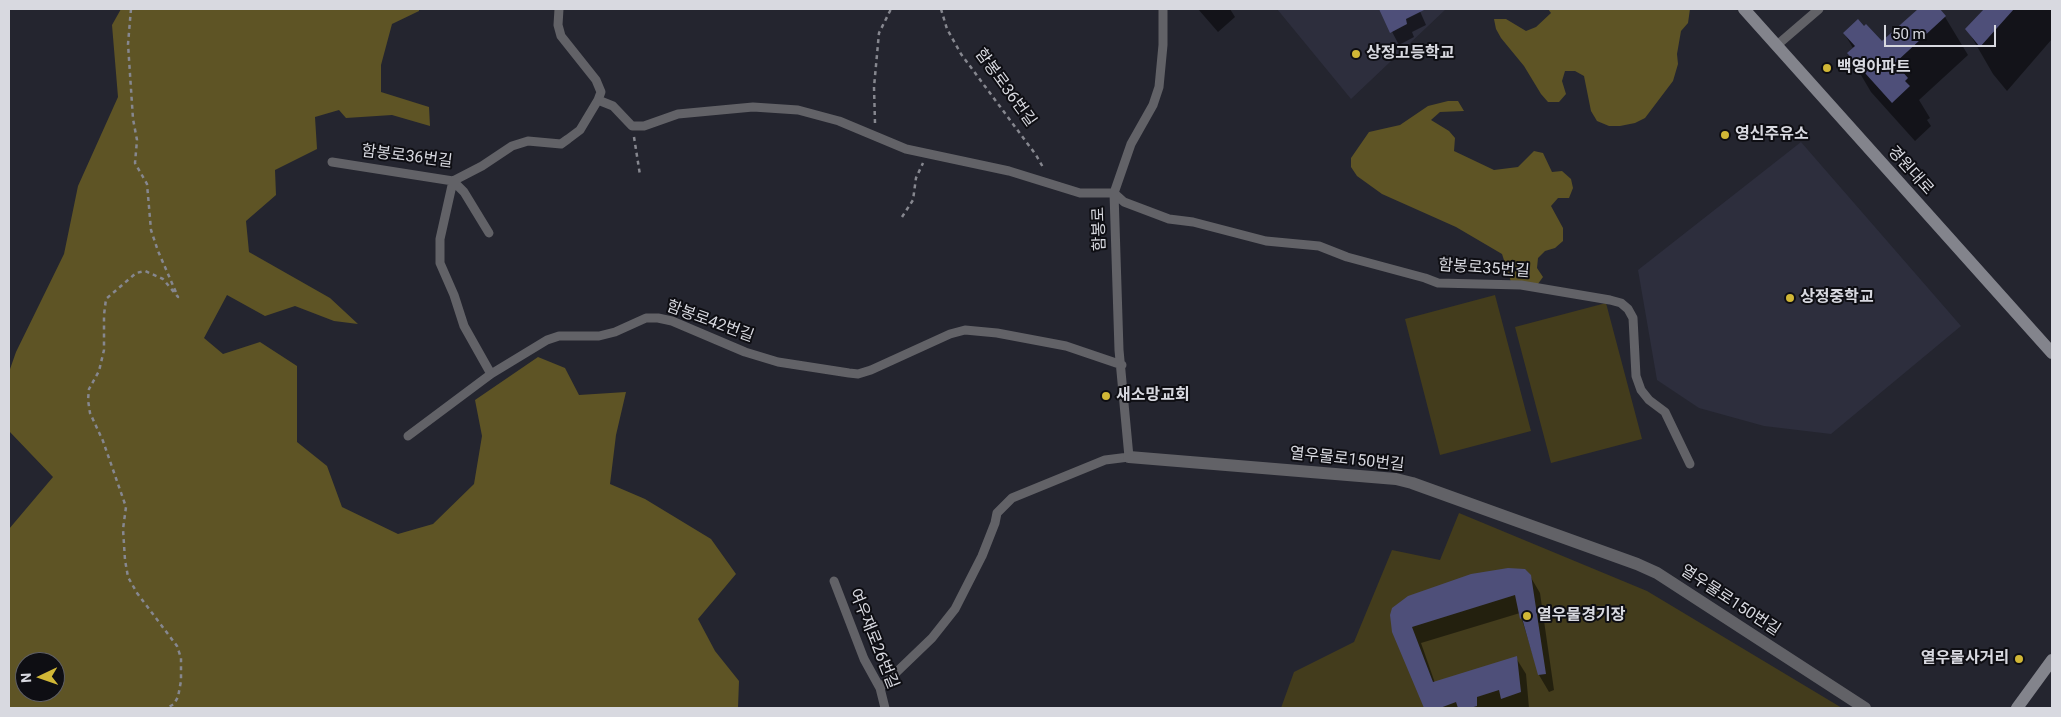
<!DOCTYPE html>
<html>
<head>
<meta charset="utf-8">
<style>
  body { margin:0 }
  #map { position:relative; width:2061px; height:717px; overflow:hidden; background:#24252f; font-family:Roboto,sans-serif }
  canvas { display:block }
  .frame { position:absolute; inset:0; border:10px solid #d8d9e0; pointer-events:none }
  .north { position:absolute; left:15px; top:652px; width:50px; height:50px; box-sizing:border-box; background:#0e0e13; border:1px solid #5f5f65; border-radius:50%; rotate:267deg; font-size:14px; font-weight:700; line-height:20px; text-align:center; color:#d8d9e0 }
  .north::after { content:''; display:block; margin:auto; width:18px; height:22px; background:#d1b736; clip-path:polygon(50% 0,100% 100%,50% 72%,0 100%) }
  .scale { position:absolute; left:1884px; top:25px; width:112px; height:22px; box-sizing:border-box; border:2px solid #d8d9e0; border-top:0; padding-left:6px; font-size:15px; line-height:18px; white-space:nowrap; color:#d8d9e0; -webkit-text-stroke:4px #0e0e13; paint-order:stroke }
</style>
</head>
<body>
<div id="map">
<canvas width="2061" height="717"></canvas>
<div class="frame"></div>
<div class="north">N</div>
<div class="scale">50 m</div>
</div>
<script>
const ctx = document.querySelector('canvas').getContext('2d');
ctx.lineJoin = 'round';
function paint(path, color) { ctx.fillStyle = color; ctx.fill(path, 'evenodd'); }
const poly = rows => new Path2D(rows.map(r => 'M' + r).join(''));
function stroke(path, color, width, dash) { ctx.strokeStyle = color; ctx.lineWidth = width; ctx.lineCap = dash ? 'butt' : 'round'; ctx.setLineDash(dash || []); ctx.stroke(path); }
function write(font, color, halo, rows, align = 'center') {
  ctx.font = font + ' Roboto,"Noto Sans KR",sans-serif'; ctx.lineWidth = 4; ctx.setLineDash([]); ctx.textBaseline = 'middle'; ctx.strokeStyle = halo; ctx.fillStyle = color; for (const [text, x, y, turn = 0] of rows) {
    ctx.save(); ctx.translate(x, y); ctx.rotate((+turn || 0) * Math.PI / 180); ctx.textAlign = isNaN(turn) ? turn : align; if (halo) ctx.strokeText(text, 0, 0); ctx.fillText(text, 0, 0); ctx.restore();
  }
}
paint(poly([
  [1277,9,1446,9,1351,99],
  [1801,142,1961,326,1831,434,1764,426,1699,408,1657,380,1638,270]
]), '#2d2e3d');
paint(poly([
  [1495,295,1531,431,1440,455,1405,319],
  [1606,303,1642,439,1551,463,1515,327],
  [1459,513,1647,591,1842,708,1281,708,1294,672,1354,642,1392,550,1440,560]
]), '#433c1c');
paint(poly([
  [121,9,419,9,419,11,392,24,381,65,381,92,429,107,430,126,392,115,346,118,339,110,315,117,317,149,275,170,276,195,246,221,249,252,330,298,358,324,334,321,295,306,265,316,227,295,204,338,223,354,260,342,297,366,297,442,327,466,342,507,398,534,433,524,474,484,482,436,475,400,538,357,565,368,579,395,626,392,616,435,610,484,645,499,711,539,736,574,698,619,715,651,739,681,738,708,9,708,9,529,53,477,9,431,9,372,16,352,64,254,78,186,118,97,112,25],
  [25,662,55,662,55,692,25,692],
  [1548,9,1690,9,1688,23,1681,31,1677,54,1678,64,1673,81,1645,118,1635,123,1620,126,1609,126,1597,121,1591,111,1584,76,1575,71,1565,71,1562,81,1566,94,1559,102,1548,102,1541,94,1524,66,1501,38,1496,29,1494,19,1506,19,1526,31,1536,27,1551,13],
  [1448,101,1458,101,1464,111,1440,112,1431,120,1449,131,1455,138,1454,151,1494,170,1518,167,1534,151,1543,153,1552,172,1562,171,1571,179,1573,188,1569,198,1558,198,1551,206,1563,228,1563,241,1555,248,1545,251,1538,258,1537,268,1543,277,1535,288,1512,285,1502,254,1456,227,1382,194,1357,176,1351,167,1351,158,1369,132,1400,125,1428,106]
]), '#5e5425');
paint(poly([
  [1198,9,1230,9,1235,17,1218,32],
  [1380,9,1419,9,1426,25,1412,32,1414,37,1399,45],
  [1919,9,1938,9,1945,17,1968,55,1919,100,1930,118,1927,120,1931,126,1915,141,1871,92,1848,53,1853,48,1844,33,1882,43],
  [1986,9,2052,9,2052,39,2007,91,1993,74,1967,29],
  [1530,576,1540,593,1554,690,1549,692,1539,675,1520,613,1421,643,1435,683,1516,658,1526,674,1529,708,1507,707,1425,708,1393,632]
]), '#0007');
paint(poly([
  [1379,9,1426,9,1406,19,1407,24,1390,33],
  [1918,9,1940,9,1946,16,1895,63,1908,78,1905,81,1910,86,1892,103,1847,53,1855,46,1843,33,1858,19,1864,26,1866,24,1882,41],
  [1984,9,2014,9,1980,47,1965,29],
  [1508,568,1525,569,1531,575,1546,674,1538,675,1522,618,1520,619,1515,595,1412,627,1433,682,1517,656,1521,692,1501,699,1499,690,1477,697,1477,706,1470,708,1458,708,1456,702,1440,708,1424,708,1392,632,1390,615,1392,608,1408,596,1471,574]
]), '#4e4f79');
stroke(poly([
  [131,9,128,44,133,119,137,140,135,163,147,184,151,230,158,251,178,297,163,279,145,271,136,273,106,299,104,315,104,350,99,371,89,389,88,400,90,413,103,441,126,507,123,529,125,560,128,577,137,593,177,646,181,658,181,681,178,697,174,704,167,708],
  [941,9,947,29,961,54,1036,155,1044,169],
  [875,123,874,87,879,33,891,9],
  [634,137,640,175],
  [902,217,913,200,916,178,923,163]
]), '#86878f', 2.5, [4, 4]);
stroke(poly([
  [1776,46,1819,9],
  [598,100,613,106,632,126,644,126,678,114,753,107,798,110,839,121,906,149,1009,171,1080,193,1114,193,1124,202,1169,219,1193,222,1266,241,1319,246,1347,257,1425,278,1438,283,1521,285,1610,300,1621,303,1628,309,1633,318,1636,376,1641,390,1649,400,1665,412,1690,464],
  [332,162,453,181,482,166,512,146,528,141,561,144,568,139,580,130,598,100,601,92,596,80,561,36,558,25,559,9],
  [453,181,440,239,440,263,454,295,464,326,491,374],
  [453,181,464,192,489,233],
  [408,436,491,374,547,340,559,336,599,336,615,332,646,318,658,318,672,321,745,352,778,362,849,373,858,374,871,370,950,334,965,330,997,333,1066,346,1122,365],
  [834,581,864,659,880,688,885,708],
  [880,688,932,638,955,609,982,556,995,523,997,513,1012,498,1105,460,1129,457,1119,350,1114,193,1131,144,1153,105,1159,87,1163,45,1163,9]
]), '#626267', 9);
stroke(poly([
  [1129,457,1396,479,1412,483,1637,564,1657,573,1865,708]
]), '#626267', 12);
stroke(poly([
  [1744,9,2052,353],
  [2017,708,2052,660]
]), '#83848c', 12);
for (const [x, y, r, color] of [
  [1356,54,5,"#d1b736"],
  [1827,68,5,"#d1b736"],
  [1725,135,5,"#d1b736"],
  [1790,298,5,"#d1b736"],
  [1106,396,5,"#d1b736"],
  [1527,616,5,"#d1b736"],
  [2019,659,5,"#d1b736"]
]) { const dot = new Path2D(); dot.arc(x, y, r, 0, 2 * Math.PI); ctx.fillStyle = color; ctx.fill(dot); stroke(dot, '#0e0e13', 2); }
write('bold 16px', '#d8d9e0', '#0e0e13', [
  ["상정고등학교",1366,54],
  ["백영아파트",1837,68],
  ["영신주유소",1735,135],
  ["상정중학교",1800,298],
  ["새소망교회",1116,396],
  ["열우물경기장",1537,616],
  ["열우물사거리",2009,659,"right"]
], 'left');
write('16px', '#d8d9e0', '#0e0e13', [
  ["함봉로36번길",1005,88,54],
  ["함봉로36번길",407,157,7],
  ["경원대로",1910,171,48],
  ["함봉로",1100,229,-92],
  ["함봉로35번길",1484,269,4],
  ["함봉로42번길",710,322,20],
  ["열우물로150번길",1347,460,6],
  ["열우물로150번길",1730,601,33],
  ["여우재로26번길",873,639,68]
]);
</script>
</body>
</html>
